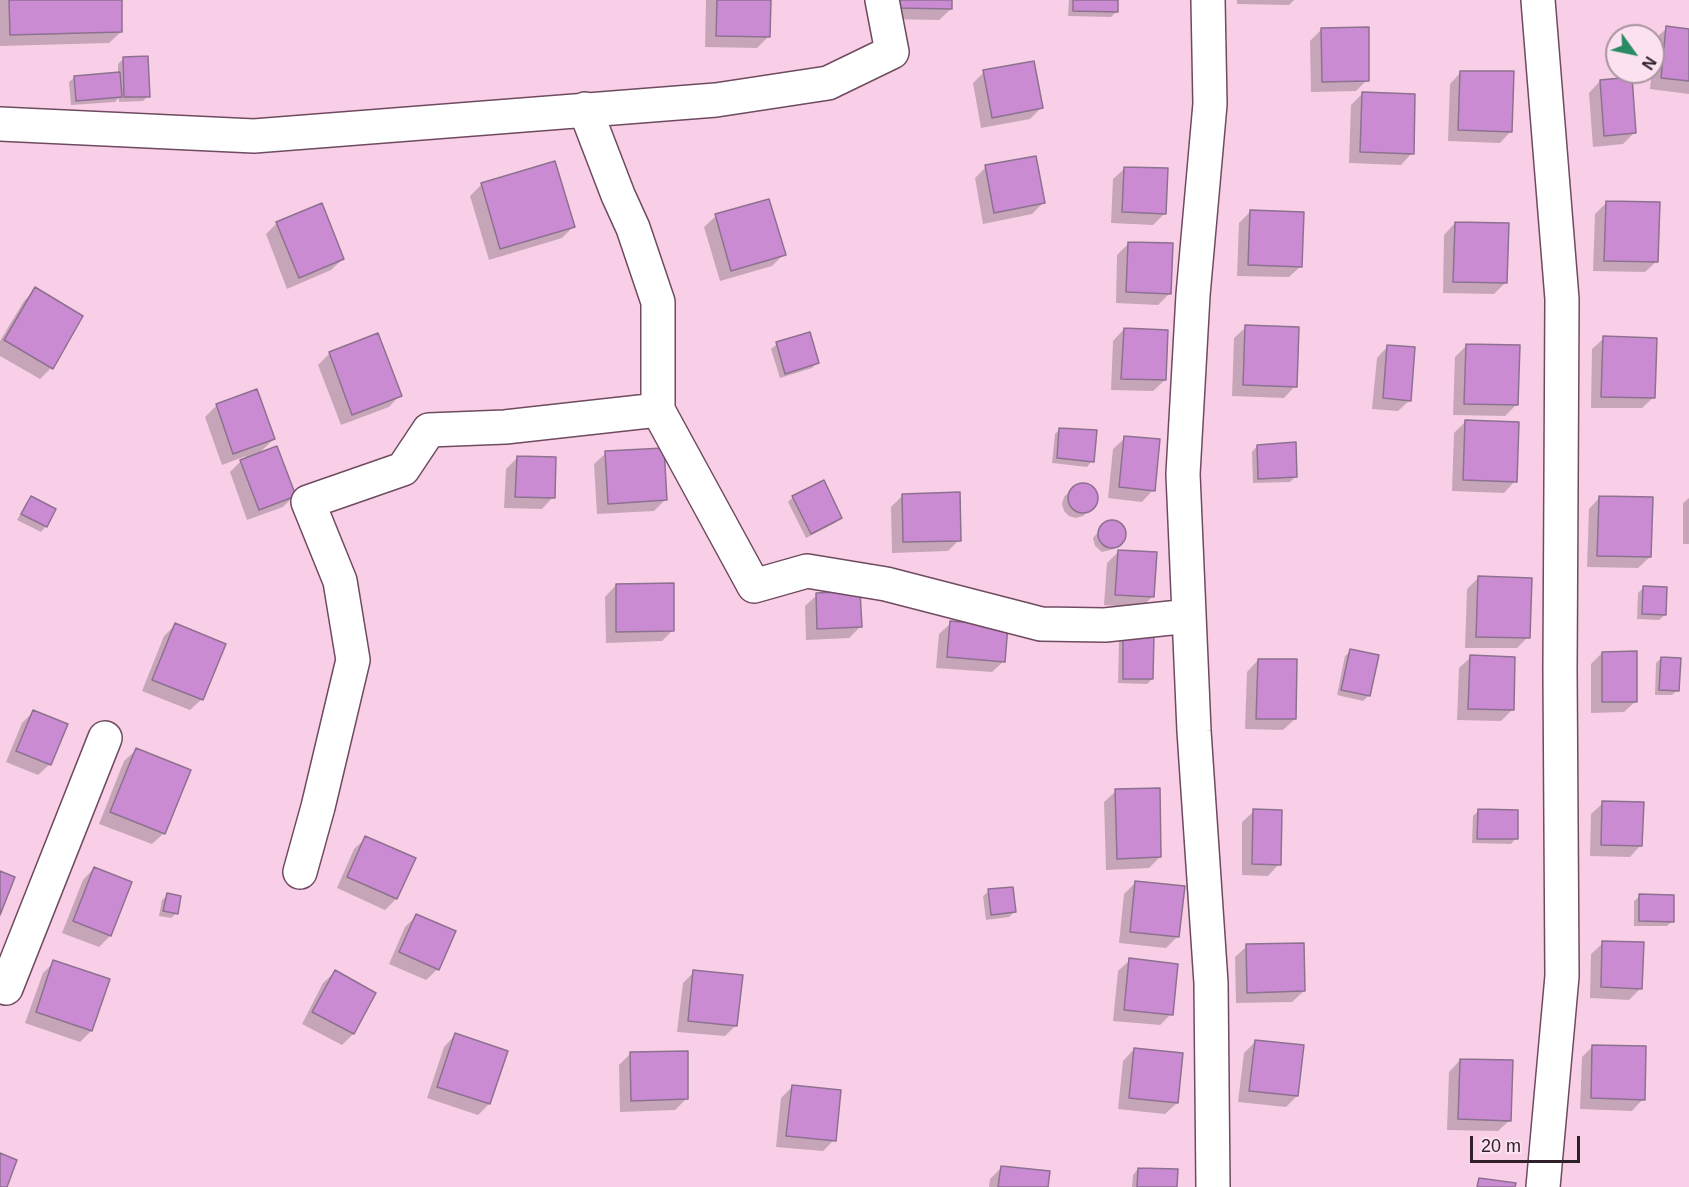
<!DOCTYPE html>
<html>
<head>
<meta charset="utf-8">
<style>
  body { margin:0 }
  #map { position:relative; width:1689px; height:1187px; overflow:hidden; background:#f9cfe7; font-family:Arial,sans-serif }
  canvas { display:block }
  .north { position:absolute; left:1605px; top:24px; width:60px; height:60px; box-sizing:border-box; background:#fce2f0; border:2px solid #aa94a0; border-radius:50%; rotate:123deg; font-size:16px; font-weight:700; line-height:24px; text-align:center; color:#2f2029 }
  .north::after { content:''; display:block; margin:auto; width:21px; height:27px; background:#298b64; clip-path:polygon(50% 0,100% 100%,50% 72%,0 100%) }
  .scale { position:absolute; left:1470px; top:1136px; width:110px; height:27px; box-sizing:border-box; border:3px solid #2f2029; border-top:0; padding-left:8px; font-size:18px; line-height:21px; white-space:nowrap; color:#2f2029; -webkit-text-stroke:4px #fce2f0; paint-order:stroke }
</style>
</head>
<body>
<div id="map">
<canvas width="1689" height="1187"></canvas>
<div class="north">N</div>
<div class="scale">20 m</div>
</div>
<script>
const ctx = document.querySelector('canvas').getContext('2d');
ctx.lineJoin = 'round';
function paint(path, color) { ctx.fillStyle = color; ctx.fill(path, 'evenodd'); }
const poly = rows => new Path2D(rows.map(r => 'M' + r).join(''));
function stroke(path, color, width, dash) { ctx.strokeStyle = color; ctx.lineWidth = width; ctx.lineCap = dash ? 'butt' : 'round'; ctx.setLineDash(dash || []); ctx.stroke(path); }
paint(poly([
  [0,0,120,0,121,32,109,43,0,46],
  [706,0,769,0,768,37,757,48,705,47],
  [888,0,951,0,951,9,939,20,887,19],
  [1069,0,1117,0,1116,12,1111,17,1068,16],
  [1237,0,1294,0,1289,5,1237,4],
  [1667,28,1689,30,1689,94,1650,89,1655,39],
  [1322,29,1367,80,1356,91,1311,92,1310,41],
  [124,58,148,96,143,101,119,102,119,98,115,102,71,105,69,82,75,77,118,74,118,64],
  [984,72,1041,108,1030,119,981,128,973,83],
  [1461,72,1511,131,1500,143,1448,141,1450,84],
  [1600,81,1634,133,1623,144,1593,147,1589,93],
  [1362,94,1412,153,1401,165,1349,163,1351,105],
  [554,163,573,227,562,238,489,260,470,196,481,185],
  [986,167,1043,203,1032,214,983,224,975,178],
  [1125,168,1165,213,1153,225,1111,223,1113,179],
  [1607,202,1657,261,1645,272,1593,271,1595,214],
  [1250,212,1301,266,1289,277,1237,276,1239,223],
  [716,216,784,254,772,266,720,281,704,227],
  [277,223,343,259,331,270,287,289,266,234],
  [1455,223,1505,283,1494,294,1443,293,1444,235],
  [1129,243,1169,294,1158,305,1116,303,1117,255],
  [36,289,81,316,51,368,40,379,0,356,0,341,24,301],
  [1246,327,1295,386,1284,398,1232,396,1234,338],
  [1124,329,1165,380,1153,391,1111,390,1113,341],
  [1604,338,1654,397,1642,408,1591,408,1592,349],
  [777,344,817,363,812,368,780,378,771,349],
  [1388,346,1410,400,1398,411,1372,409,1377,358],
  [1466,346,1516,405,1505,416,1453,415,1455,357],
  [330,353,400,395,389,407,341,425,318,365],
  [217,405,274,439,257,455,294,496,283,507,247,520,230,472,246,456,222,465,205,417],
  [1465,422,1515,481,1504,493,1452,491,1454,433],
  [1060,429,1092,461,1087,467,1052,463,1055,434],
  [1125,438,1153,490,1142,502,1108,498,1113,449],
  [1257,446,1296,476,1290,482,1253,483,1252,452],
  [606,453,665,500,654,511,597,514,594,464],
  [517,458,553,497,542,509,504,508,506,469],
  [1083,483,1090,485,1095,491,1097,498,1095,505,1083,516,1076,518,1069,516,1064,511,1062,504,1064,497,1076,485],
  [903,495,959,540,948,551,892,553,891,507],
  [793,497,841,517,835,523,806,538,788,502],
  [1600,497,1650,557,1638,568,1587,567,1589,509],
  [31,498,46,526,41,532,17,520,26,503],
  [1689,498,1689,544,1683,544,1683,503],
  [1112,521,1122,526,1124,532,1120,544,1114,549,1102,552,1095,546,1093,538,1104,525],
  [1119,551,1153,596,1141,608,1104,605,1107,563],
  [1478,578,1528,637,1517,648,1465,648,1467,589],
  [616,585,673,630,662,641,606,643,605,597],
  [1643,588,1665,615,1659,620,1637,619,1638,593],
  [817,595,860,627,849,638,806,640,805,606],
  [951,623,1004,661,992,672,936,668,939,634],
  [175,625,202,699,190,710,142,691,164,636],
  [1124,636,1152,679,1147,684,1118,683,1119,641],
  [1351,651,1369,695,1363,701,1337,695,1345,656],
  [1602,653,1636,701,1624,712,1591,713,1591,664],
  [1471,657,1512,710,1501,721,1457,720,1459,668],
  [1661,658,1678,690,1672,695,1655,695,1656,663],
  [1258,660,1295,719,1283,730,1245,729,1247,672],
  [33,712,50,764,38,775,6,762,22,723],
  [136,750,164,833,152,844,99,824,124,761],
  [1116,791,1160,857,1149,868,1106,870,1104,802],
  [1603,803,1641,845,1630,857,1590,856,1591,814],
  [1254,811,1279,864,1268,876,1242,875,1242,822],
  [1478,811,1516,838,1511,844,1472,843,1473,816],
  [366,838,396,899,385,910,337,888,354,849],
  [94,868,110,936,99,947,62,933,83,880],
  [1136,882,1178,936,1166,948,1119,943,1124,894],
  [989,891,1014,912,1009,917,986,920,983,896],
  [168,895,177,913,171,918,159,916,162,900],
  [1640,896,1672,921,1667,926,1634,926,1634,901],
  [416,916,438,969,426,980,389,964,405,927],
  [1603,943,1641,988,1629,1000,1590,998,1591,954],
  [1247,946,1304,991,1292,1002,1236,1003,1235,957],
  [1130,960,1171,1014,1160,1025,1113,1021,1118,971],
  [54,962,91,1031,80,1042,25,1023,43,973],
  [335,972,353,1034,342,1045,302,1024,323,983],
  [694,972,736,1025,725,1036,677,1032,683,983],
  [455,1035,489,1104,478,1115,427,1098,444,1047],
  [1255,1042,1297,1096,1286,1107,1238,1102,1244,1053],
  [1593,1046,1643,1099,1632,1111,1580,1109,1582,1057],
  [1134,1049,1177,1103,1165,1114,1118,1109,1123,1061],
  [630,1054,687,1098,675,1110,620,1112,619,1065],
  [1460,1060,1510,1120,1498,1131,1447,1130,1449,1072],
  [792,1087,834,1140,823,1151,776,1147,781,1098],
  [1001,1168,1047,1187,989,1187,990,1179],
  [1138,1169,1175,1187,1132,1187,1133,1175]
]), '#0003');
const building = poly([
  [9,0,122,0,122,32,10,35,9,0],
  [717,0,771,0,770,37,716,36,717,0],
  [898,0,952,0,952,9,898,8,898,0],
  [1073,0,1118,0,1118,12,1073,11,1073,0],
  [1666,26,1689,29,1689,81,1661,78,1666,26],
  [1369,27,1369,81,1322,82,1321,28,1369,27],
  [148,56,150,97,124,97,123,57,148,56],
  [1034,61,1043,108,992,118,983,70,1034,61],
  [1460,71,1514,71,1512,132,1458,130,1460,71],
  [120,72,122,97,76,101,74,76,120,72],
  [1632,77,1636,133,1604,136,1600,80,1632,77],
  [1362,92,1415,94,1414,154,1360,152,1362,92],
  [1036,156,1045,203,994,213,985,165,1036,156],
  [555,161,575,227,500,249,481,183,555,161],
  [1124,167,1168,168,1166,214,1122,212,1124,167],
  [769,199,786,255,731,271,715,214,769,199],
  [1606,201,1660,202,1658,262,1604,261,1606,201],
  [322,203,344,259,299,278,276,222,322,203],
  [1250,210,1304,212,1302,267,1248,265,1250,210],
  [1455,222,1509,223,1507,283,1453,282,1455,222],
  [1128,242,1173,243,1171,294,1126,292,1128,242],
  [35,287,83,316,53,369,4,340,35,287],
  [1245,325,1299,327,1297,387,1243,385,1245,325],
  [1124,328,1168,330,1166,380,1121,379,1124,328],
  [810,332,819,363,785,374,776,342,810,332],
  [378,333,402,396,352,415,329,352,378,333],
  [1603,336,1657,338,1655,398,1601,397,1603,336],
  [1466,344,1520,345,1518,405,1464,404,1466,344],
  [1387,345,1415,347,1411,401,1383,398,1387,345],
  [257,389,275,439,233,454,216,404,257,389],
  [1465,420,1519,422,1517,482,1463,480,1465,420],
  [1059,428,1097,430,1094,462,1057,458,1059,428],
  [1124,436,1160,439,1155,491,1119,487,1124,436],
  [1296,442,1297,477,1258,479,1257,445,1296,442],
  [277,446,296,496,259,510,240,460,277,446],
  [664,448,667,500,608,504,605,451,664,448],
  [517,456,556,457,555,498,515,497,517,456],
  [824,480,842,518,811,534,792,496,824,480],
  '1068 498a15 15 0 1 1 30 0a15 15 0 1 1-30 0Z',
  [960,492,961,541,903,542,902,494,960,492],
  [31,496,56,509,47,527,21,514,31,496],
  [1599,496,1653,497,1651,557,1597,556,1599,496],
  '1098 534a14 14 0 1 1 28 0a14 14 0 1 1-28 0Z',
  [1118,550,1157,552,1154,597,1115,595,1118,550],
  [1478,576,1532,578,1530,638,1476,637,1478,576],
  [674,583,674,631,616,632,616,584,674,583],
  [1643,586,1667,587,1666,615,1642,614,1643,586],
  [860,591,862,627,817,629,816,593,860,591],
  [950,621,1008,626,1005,662,947,657,950,621],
  [175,623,226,644,203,700,152,680,175,623],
  [1123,634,1154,634,1153,679,1123,679,1123,634],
  [1350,649,1379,655,1370,696,1341,690,1350,649],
  [1637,651,1637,702,1602,702,1602,652,1637,651],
  [1470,655,1515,657,1514,710,1468,709,1470,655],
  [1661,657,1681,658,1679,691,1659,690,1661,657],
  [1258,659,1297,659,1296,719,1256,719,1258,659],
  [33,710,68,724,51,765,16,751,33,710],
  [136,748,191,770,165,834,110,812,136,748],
  [1160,788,1161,857,1117,859,1115,789,1160,788],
  [1602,801,1644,802,1642,846,1601,845,1602,801],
  [1253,809,1282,810,1281,865,1252,864,1253,809],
  [1478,809,1518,810,1518,839,1477,839,1478,809],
  [365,836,416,858,397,899,347,877,365,836],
  [94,867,132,882,111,936,73,921,94,867],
  [0,871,15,877,0,915,0,871],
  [1135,881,1185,886,1179,937,1130,932,1135,881],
  [1013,887,1016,912,991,915,988,889,1013,887],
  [167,893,181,896,178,914,163,911,167,893],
  [1639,894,1674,895,1674,922,1639,921,1639,894],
  [416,914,456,931,439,970,399,952,416,914],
  [1602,941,1644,942,1642,989,1601,987,1602,941],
  [1304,943,1305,991,1247,993,1246,944,1304,943],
  [1129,958,1178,964,1173,1015,1124,1010,1129,958],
  [53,960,110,979,92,1031,36,1012,53,960],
  [335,970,376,993,354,1034,312,1012,335,970],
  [693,970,743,975,737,1026,688,1021,693,970],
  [455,1033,508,1051,490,1104,437,1087,455,1033],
  [1255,1040,1304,1045,1298,1096,1249,1091,1255,1040],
  [1592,1045,1646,1046,1645,1100,1591,1098,1592,1045],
  [1134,1048,1183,1053,1178,1103,1129,1098,1134,1048],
  [688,1051,688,1099,631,1101,630,1052,688,1051],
  [1460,1059,1513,1060,1511,1121,1458,1119,1460,1059],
  [792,1085,841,1090,836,1141,786,1136,792,1085],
  [0,1153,17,1160,7,1187,0,1187,0,1153],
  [1001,1166,1050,1171,1048,1187,998,1187,1001,1166],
  [1138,1168,1178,1169,1177,1187,1137,1187,1138,1168],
  [1479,1178,1516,1183,1515,1187,1477,1187,1479,1178]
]);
paint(building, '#ca8bd2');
stroke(building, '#8d7190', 1.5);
const minor = poly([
  [1208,0,1210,104,1193,295,1183,474,1194,731,1211,983,1213,1187],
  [1538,0,1562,299,1560,670,1562,976,1543,1187],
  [585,109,618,195,633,228,658,302,658,410,754,586,807,571,886,584,1041,624,1105,625,1189,616],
  [0,124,254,136,716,100,828,83,892,52,882,0],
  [300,872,318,807,353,660,340,581,308,502,403,469,429,430,505,427,658,410],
  [0,985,6,988,105,738]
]);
stroke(minor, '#6e4b60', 36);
stroke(minor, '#fff', 33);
</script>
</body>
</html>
